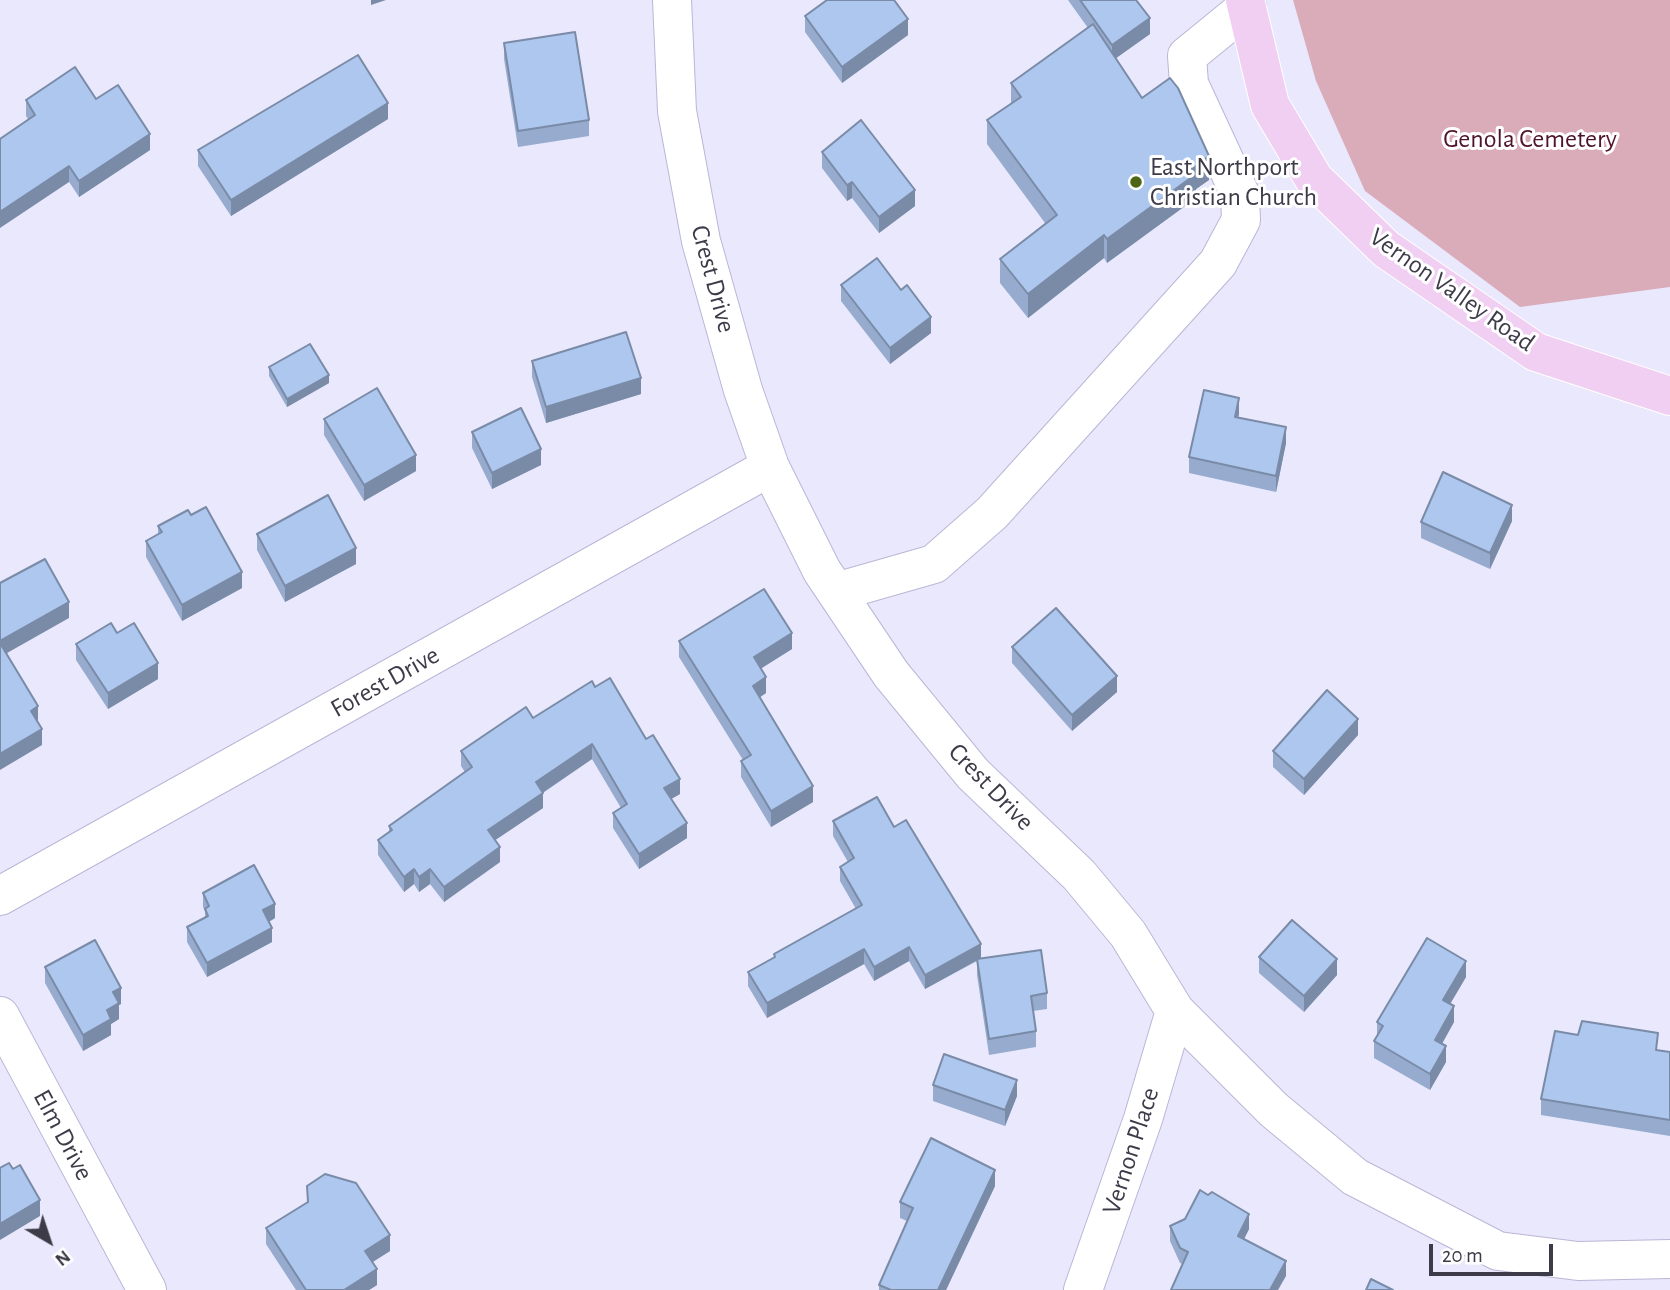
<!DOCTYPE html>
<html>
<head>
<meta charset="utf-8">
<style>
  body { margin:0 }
  #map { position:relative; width:1670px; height:1290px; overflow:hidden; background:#eae8fc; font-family:"Alegreya Sans",sans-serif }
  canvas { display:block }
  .north { position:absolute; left:14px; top:1206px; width:70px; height:70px; -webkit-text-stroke:5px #fff; paint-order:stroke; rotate:141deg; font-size:19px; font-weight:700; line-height:28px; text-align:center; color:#3d3b48 }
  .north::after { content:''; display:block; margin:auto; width:24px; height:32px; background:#3d3b48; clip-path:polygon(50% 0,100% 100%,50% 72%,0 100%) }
  .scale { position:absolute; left:1429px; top:1244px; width:124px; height:32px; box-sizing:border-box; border:4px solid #3d3b48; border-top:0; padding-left:9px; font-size:21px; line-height:24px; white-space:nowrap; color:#3d3b48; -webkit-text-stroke:5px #fff; paint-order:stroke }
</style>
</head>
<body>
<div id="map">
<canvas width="1670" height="1290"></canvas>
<div class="north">N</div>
<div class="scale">20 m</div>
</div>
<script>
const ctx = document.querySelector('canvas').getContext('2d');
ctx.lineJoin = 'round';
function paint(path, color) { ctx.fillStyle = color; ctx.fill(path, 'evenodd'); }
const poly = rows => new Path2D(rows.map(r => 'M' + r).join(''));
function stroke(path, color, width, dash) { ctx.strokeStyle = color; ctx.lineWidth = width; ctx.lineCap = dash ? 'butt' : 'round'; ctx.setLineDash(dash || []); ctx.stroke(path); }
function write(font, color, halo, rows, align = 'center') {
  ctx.font = font + ' "Alegreya Sans",sans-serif'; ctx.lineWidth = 6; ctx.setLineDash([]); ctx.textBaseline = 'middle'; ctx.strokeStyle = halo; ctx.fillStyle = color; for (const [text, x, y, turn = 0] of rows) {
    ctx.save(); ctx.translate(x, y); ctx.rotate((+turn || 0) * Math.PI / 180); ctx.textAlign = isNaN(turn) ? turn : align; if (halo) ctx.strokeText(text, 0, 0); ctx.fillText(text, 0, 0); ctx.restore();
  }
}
paint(poly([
  [1293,0,1670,0,1670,287,1520,307,1365,191,1316,81]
]), '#daacba');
const minor = poly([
  [672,0,677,111,701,241,743,390,770,467,822,571,891,674,973,774,1079,875,1128,934,1175,1011,1274,1110,1355,1177,1498,1251,1578,1261,1670,1259],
  [836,592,934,564,992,513,1218,263,1241,220,1240,194,1189,84,1187,56,1247,7],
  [0,896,770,467],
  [0,1016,147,1290],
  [1083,1290,1143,1119,1175,1011]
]);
const major = poly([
  [1245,0,1270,105,1314,179,1386,249,1536,352,1670,396]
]);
stroke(minor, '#bbb6d6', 40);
stroke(major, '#fff', 40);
stroke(minor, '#fff', 38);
stroke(major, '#f1cff2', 38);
paint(poly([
  [1068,0,1136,0,1150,34,1116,58,1142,98,1209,180,1196,189,1196,198,1107,263,1104,258,1028,318,1000,283,1000,259,1045,223,987,144,987,120,1011,104,1011,83,1088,28],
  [805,16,908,35,842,83,805,32],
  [504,43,589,120,589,136,518,147,504,59],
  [96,99,150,150,79,197,26,116,26,100],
  [388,119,231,216,198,166,198,150],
  [822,152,915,206,879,233,852,198,847,201,822,168],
  [841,285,931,333,890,364,841,301],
  [532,361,641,394,546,423,532,377],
  [269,367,329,383,287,407,269,376],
  [1239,414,1238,417,1286,443,1276,492,1189,473,1189,457],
  [324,419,416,471,364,501,324,435],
  [472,432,541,465,492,489,472,448],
  [191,515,242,588,182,621,146,557,146,541,158,534,158,526],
  [1512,521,1490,569,1421,538,1421,522],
  [257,534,356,564,285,602,257,550],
  [117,633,158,679,108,709,76,660,76,644],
  [679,641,792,649,761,668,766,693,760,697,813,802,771,827,741,777,741,761,743,760,679,657],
  [1012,647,1117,692,1072,731,1012,663],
  [595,687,646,739,680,794,671,799,687,838,639,869,613,828,613,813,621,808,592,759,543,793,543,808,495,840,500,862,444,902,430,884,419,892,414,884,404,892,378,855,378,840,389,832,389,826,465,772,461,766,461,751,533,718],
  [1358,735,1304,795,1273,767,1273,751],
  [833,821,894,827,981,959,1047,993,1047,1009,1033,1011,1036,1031,1036,1047,989,1055,977,975,977,961,925,989,909,961,874,981,864,964,767,1018,748,986,748,972,774,957,774,954,856,909,840,881,840,867,848,862,833,836],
  [203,893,275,918,269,922,272,942,207,977,187,942,187,927,205,918,205,911,203,907],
  [1259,957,1337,975,1304,1012,1259,973],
  [45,967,121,1004,119,1005,119,1019,111,1024,111,1035,83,1051,45,983],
  [1466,977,1450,1004,1454,1022,1442,1044,1446,1062,1430,1090,1374,1058,1374,1041,1377,1036,1377,1022],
  [1658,1050,1670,1052,1670,1136,1541,1115,1541,1099],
  [933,1085,1017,1096,1005,1126,933,1101],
  [995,1186,946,1290,879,1290,879,1285,907,1221,900,1218,900,1202],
  [1185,1219,1249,1229,1244,1239,1286,1276,1183,1264,1180,1263,1170,1241,1170,1226],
  [266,1228,390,1251,372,1262,377,1285,369,1290,296,1290,266,1244]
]), '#96abce');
paint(poly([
  [371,0,386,0,371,5],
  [1150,18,1150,34,1112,61,1112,45],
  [908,19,908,35,842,83,842,67],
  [388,103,388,119,231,216,231,200],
  [150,134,150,150,79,197,79,181],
  [1209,156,1209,180,1196,189,1196,198,1107,263,1107,239,1192,169],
  [69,166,69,182,0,228,0,212],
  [852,182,852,198,847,201,847,185],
  [915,190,915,206,879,233,879,217],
  [1104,235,1104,258,1028,318,1028,294],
  [931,317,931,333,890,364,890,348],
  [329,375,329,383,287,407,287,399],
  [641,378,641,394,546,423,546,407],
  [1239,398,1239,414,1235,433,1235,417],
  [1286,427,1286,443,1276,492,1276,476],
  [541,449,541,465,492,489,492,473],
  [416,455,416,471,364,501,364,485],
  [1512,505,1512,521,1490,569,1490,553],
  [356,548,356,564,285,602,285,586],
  [242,572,242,588,182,621,182,605],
  [69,602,69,618,0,657,0,641],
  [792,633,792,649,754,673,754,657],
  [158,663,158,679,108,709,108,693],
  [1117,676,1117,692,1072,731,1072,715],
  [766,677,766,693,753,702,753,686],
  [38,706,38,722,31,711],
  [1358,719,1358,735,1304,795,1304,779],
  [42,729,42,745,0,770,0,754],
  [592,744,592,759,536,797,536,782],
  [680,779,680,794,664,803,664,788],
  [813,786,813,802,771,827,771,811],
  [543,793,543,808,488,845,488,830],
  [687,823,687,838,639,869,639,854],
  [500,847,500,862,444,902,444,887],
  [414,869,414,884,404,892,404,877],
  [430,869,430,884,419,892,419,877],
  [275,904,275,918,263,925,263,910],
  [272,928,272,942,207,977,207,963],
  [981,944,981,958,925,989,925,975],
  [909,947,909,961,874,981,874,967],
  [864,949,864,964,767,1018,767,1003],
  [1337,959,1337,975,1304,1012,1304,996],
  [1466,961,1466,977,1443,1016,1443,1000],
  [121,988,121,1004,119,1005,119,1019,111,1024,111,1035,83,1051,83,1035,107,1010,113,992],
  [1454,1006,1454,1022,1435,1056,1435,1040],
  [1446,1046,1446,1062,1430,1090,1430,1074],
  [1017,1080,1017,1096,1005,1126,1005,1110],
  [995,1170,995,1186,946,1290,938,1290],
  [40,1200,40,1216,0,1240,0,1224],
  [1249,1214,1249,1229,1238,1251,1238,1236],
  [390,1235,390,1251,365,1267,365,1251],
  [1286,1261,1286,1276,1278,1290,1270,1290],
  [377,1269,377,1285,369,1290,344,1290]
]), '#7a8ba7');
const building = poly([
  [827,0,894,0,908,19,842,67,805,16,827,0],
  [1080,0,1136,0,1150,18,1112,45,1080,0],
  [1093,24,1142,98,1170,78,1178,88,1209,156,1192,169,1196,174,1107,239,1104,235,1028,294,1000,259,1057,215,987,120,1021,97,1011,83,1093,24],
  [575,32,589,120,518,131,504,43,575,32],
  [358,55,388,103,231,200,198,150,358,55],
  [75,67,96,99,118,85,150,134,79,181,69,166,0,212,0,139,35,115,26,100,75,67],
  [861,120,915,190,879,217,852,182,847,185,822,152,861,120],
  [877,258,901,290,907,285,931,317,890,348,841,285,877,258],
  [626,332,641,378,546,407,532,361,626,332],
  [310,344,329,375,287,399,269,367,310,344],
  [377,388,416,455,364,485,324,419,377,388],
  [1204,390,1239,398,1235,417,1286,427,1276,476,1189,457,1204,390],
  [521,408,541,449,492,473,472,432,521,408],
  [1443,472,1512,505,1490,553,1421,522,1443,472],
  [328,495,356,548,285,586,257,534,328,495],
  [206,507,242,572,182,605,146,541,162,532,158,526,188,510,191,515,206,507],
  [45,559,69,602,0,641,0,583,45,559],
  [764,589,792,633,754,657,766,677,753,686,813,786,771,811,741,761,751,755,679,641,764,589],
  [1056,608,1117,676,1072,715,1012,647,1056,608],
  [111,623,117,633,134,623,158,663,108,693,76,644,111,623],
  [0,643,38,706,31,711,42,729,0,754,0,643],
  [610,678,646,739,653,735,680,779,664,788,687,823,639,854,613,813,627,804,592,744,536,782,543,793,488,830,500,847,444,887,430,869,419,877,414,869,404,877,378,840,392,830,389,826,472,767,461,751,526,707,533,718,592,681,595,687,610,678],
  [1327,690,1358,719,1304,779,1273,751,1327,690],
  [877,797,894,827,906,820,981,944,925,975,909,947,874,967,864,949,767,1003,748,972,775,957,774,954,862,905,840,867,854,858,833,821,877,797],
  [254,865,275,904,263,910,272,928,207,963,187,927,208,916,205,909,209,906,203,893,254,865],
  [1292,920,1337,959,1304,996,1259,957,1292,920],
  [1427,938,1466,961,1443,1000,1454,1006,1435,1040,1446,1046,1430,1074,1374,1041,1383,1026,1377,1022,1427,938],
  [95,940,121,988,113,992,119,1003,107,1010,111,1019,83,1035,45,967,95,940],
  [1041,950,1047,993,1031,996,1036,1031,989,1039,977,959,1041,950],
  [1582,1021,1658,1033,1656,1050,1670,1052,1670,1120,1541,1099,1555,1031,1578,1035,1582,1021],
  [944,1054,1017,1080,1005,1110,933,1085,944,1054],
  [931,1138,995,1170,938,1290,891,1290,879,1285,913,1208,900,1202,931,1138],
  [9,1163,13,1169,20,1165,40,1200,0,1224,0,1168,9,1163],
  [325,1174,356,1183,390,1235,365,1251,377,1269,344,1290,306,1290,266,1228,308,1202,307,1186,325,1174],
  [1200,1190,1208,1195,1212,1192,1249,1214,1238,1236,1286,1261,1270,1290,1171,1290,1188,1252,1180,1248,1170,1226,1185,1219,1200,1190],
  [1371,1279,1393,1290,1366,1290,1371,1279]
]);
paint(building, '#aec7ef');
stroke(building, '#7a8ba7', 2);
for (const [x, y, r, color] of [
  [1136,182,7,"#4c6616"]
]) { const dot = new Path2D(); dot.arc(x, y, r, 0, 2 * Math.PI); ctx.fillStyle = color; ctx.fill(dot); stroke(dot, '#fff', 2.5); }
write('26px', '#4f132c', '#fff', [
  ["Genola Cemetery",1530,139]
]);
write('26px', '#3d3b48', '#fff', [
  ["East Northport",1150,167],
  ["Christian Church",1150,197]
], 'left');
write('26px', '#3d3b48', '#fff', [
  ["Crest Drive",713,279,75],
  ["Vernon Valley Road",1452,290,35],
  ["Forest Drive",385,682,-29],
  ["Crest Drive",991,787,46],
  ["Elm Drive",63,1135,62],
  ["Vernon Place",1131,1151,-72]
]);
</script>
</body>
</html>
